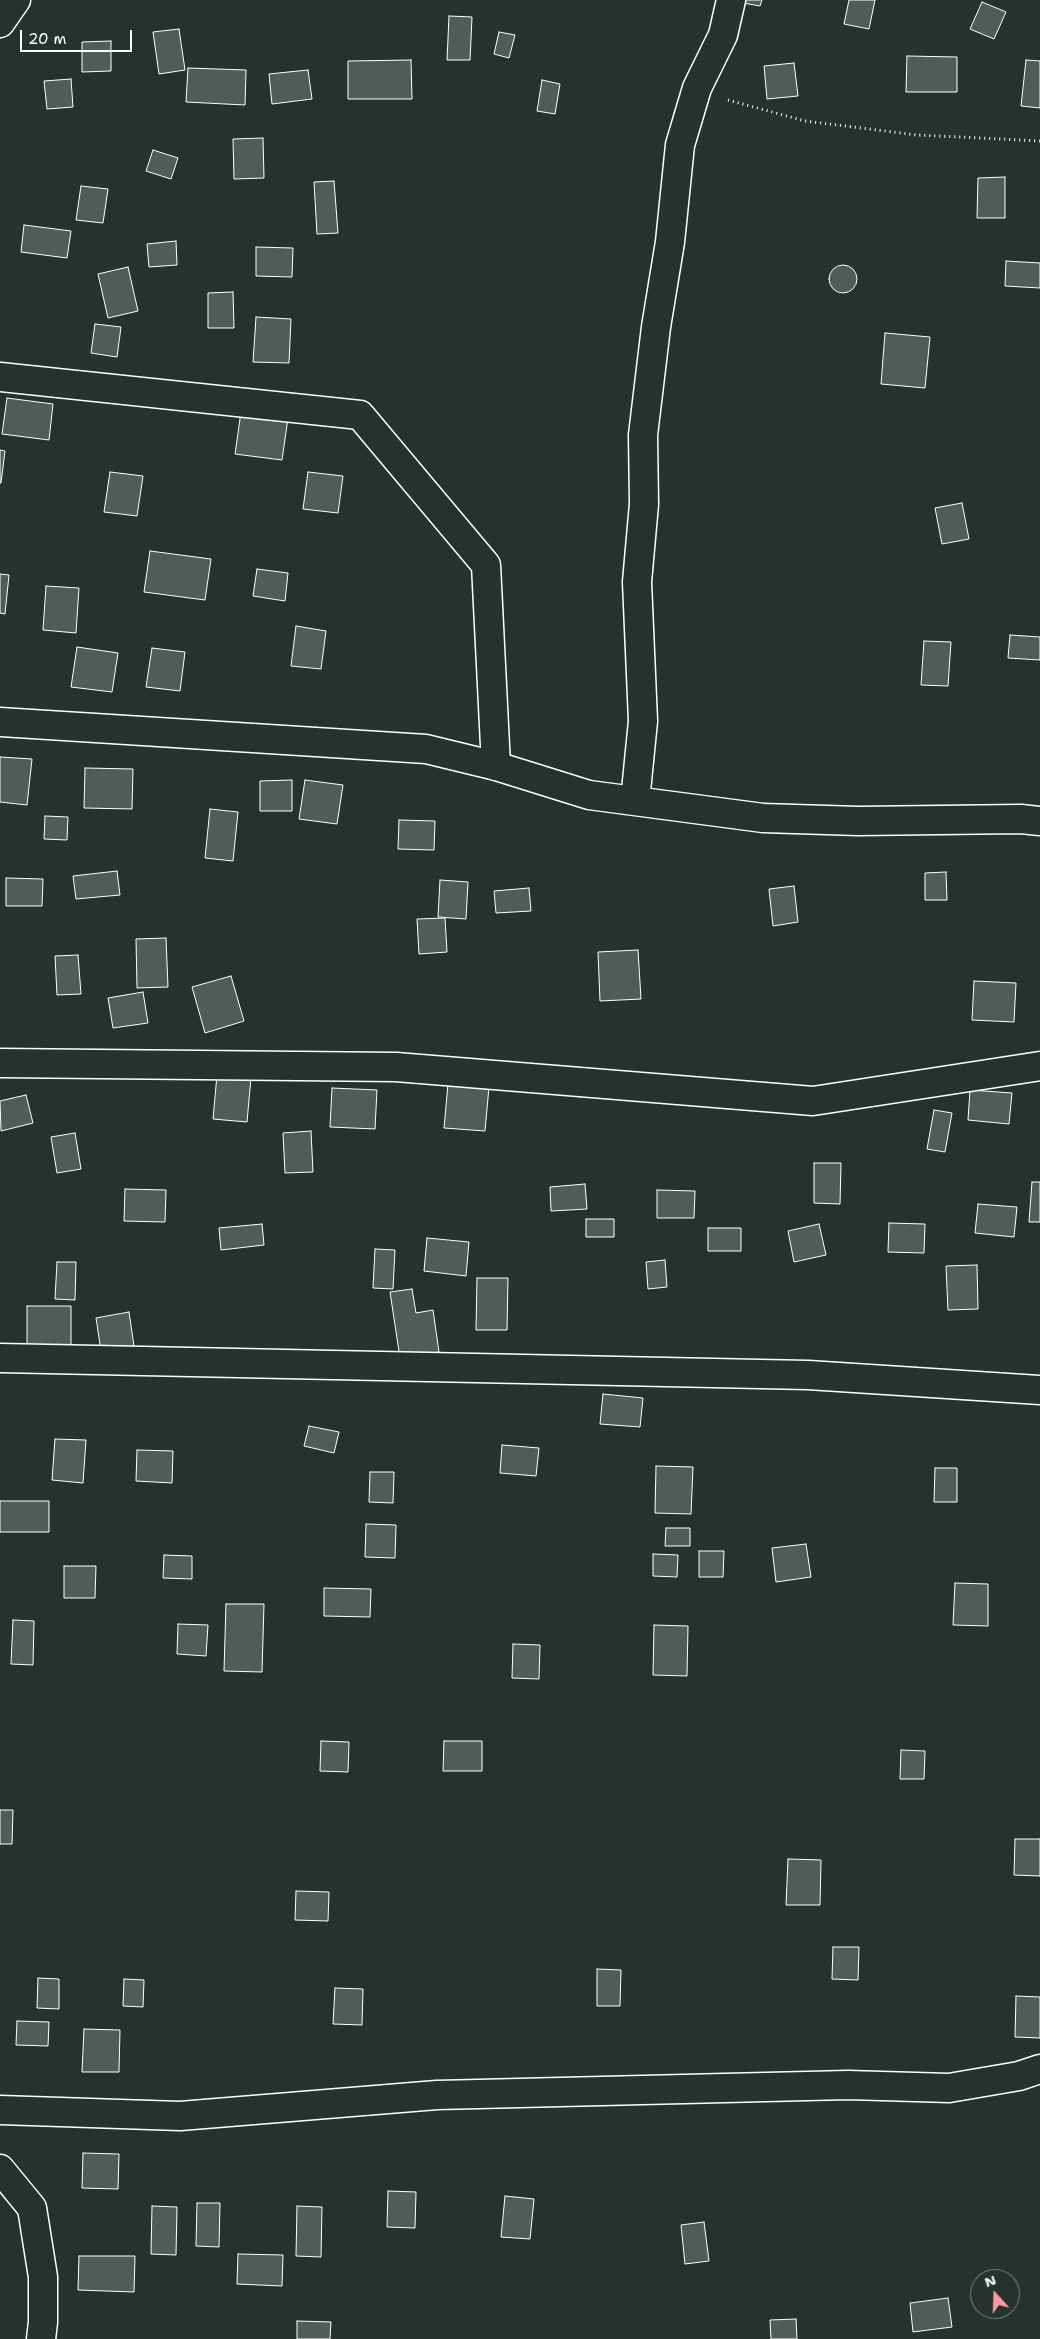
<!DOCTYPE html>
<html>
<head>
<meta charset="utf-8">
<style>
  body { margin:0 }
  #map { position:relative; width:1040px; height:2339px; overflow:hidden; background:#26332d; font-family:"Shantell Sans",sans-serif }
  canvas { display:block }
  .north { position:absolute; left:970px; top:2269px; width:50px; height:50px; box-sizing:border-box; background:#26332d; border:1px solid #7d8581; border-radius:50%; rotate:340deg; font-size:14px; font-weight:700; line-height:20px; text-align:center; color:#fff }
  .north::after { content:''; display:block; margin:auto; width:18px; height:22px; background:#ff9aa2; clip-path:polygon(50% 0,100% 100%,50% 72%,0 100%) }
  .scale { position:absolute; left:20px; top:30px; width:112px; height:22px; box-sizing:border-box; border:2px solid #fff; border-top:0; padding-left:6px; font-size:15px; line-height:18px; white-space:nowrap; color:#fff; -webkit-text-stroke:4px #26332d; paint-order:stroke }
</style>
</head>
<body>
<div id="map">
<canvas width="1040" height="2339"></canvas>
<div class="north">N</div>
<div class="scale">20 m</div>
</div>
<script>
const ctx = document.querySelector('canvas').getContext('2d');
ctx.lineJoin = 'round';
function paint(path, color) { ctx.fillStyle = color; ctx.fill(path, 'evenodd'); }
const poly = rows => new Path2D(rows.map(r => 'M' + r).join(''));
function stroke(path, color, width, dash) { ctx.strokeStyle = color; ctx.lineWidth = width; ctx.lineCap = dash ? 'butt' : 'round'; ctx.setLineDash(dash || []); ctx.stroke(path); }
const building = poly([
  [744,0,762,0,760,6,743,3,744,0],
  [849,0,875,0,869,29,844,24,849,0],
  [982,2,1006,12,994,39,970,29,982,2],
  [449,16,472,17,470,60,447,60,449,16],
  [179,29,185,70,159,74,153,32,179,29],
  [499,32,515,35,509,58,494,54,499,32],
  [111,41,111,71,82,72,82,42,111,41],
  [907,56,957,57,957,92,906,92,907,56],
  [411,60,412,99,348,99,348,61,411,60],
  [1026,60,1040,61,1040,108,1021,106,1026,60],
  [794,63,798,96,767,99,764,66,794,63],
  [188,68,246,70,245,105,186,102,188,68],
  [308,70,312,99,272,104,269,74,308,70],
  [71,79,73,107,47,109,44,81,71,79],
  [542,80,560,84,555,114,537,111,542,80],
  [263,138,264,178,234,179,233,139,263,138],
  [153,150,178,158,171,179,146,171,153,150],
  [1005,177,1005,218,977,218,978,178,1005,177],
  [334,181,338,233,317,234,314,182,334,181],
  [81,186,108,189,103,223,76,220,81,186],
  [24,225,71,231,67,258,21,252,24,225],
  [176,241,177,265,149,267,147,244,176,241],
  [256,247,293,248,292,277,256,276,256,247],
  [1006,261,1040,263,1040,288,1005,286,1006,261],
  '829 279a14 14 0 1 1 28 0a14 14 0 1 1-28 0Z',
  [128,267,138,311,108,318,98,274,128,267],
  [233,292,234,328,208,328,208,293,233,292],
  [256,317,291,319,289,363,253,362,256,317],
  [95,324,121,327,117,357,91,353,95,324],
  [885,333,930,337,925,388,881,384,885,333],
  [7,398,53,404,49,440,2,434,7,398],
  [241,412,288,418,282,460,235,454,241,412],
  [0,450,5,451,1,483,0,483,0,450],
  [110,472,143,476,137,516,104,512,110,472],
  [308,472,343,476,338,513,303,509,308,472],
  [962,503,969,539,942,544,935,508,962,503],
  [150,551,211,559,205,600,144,592,150,551],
  [257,569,288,573,285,601,253,596,257,569],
  [0,574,9,575,5,614,0,613,0,574],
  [46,586,79,588,76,633,43,630,46,586],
  [296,626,326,631,321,669,291,666,296,626],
  [1010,635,1040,637,1040,660,1008,658,1010,635],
  [924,641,951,642,948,686,921,685,924,641],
  [77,647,118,653,112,692,71,687,77,647],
  [152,648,185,652,180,691,146,687,152,648],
  [0,757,32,759,27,805,0,802,0,757],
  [85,768,133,769,132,809,84,808,85,768],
  [292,780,292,811,260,811,260,781,292,780],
  [305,780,343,785,337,824,299,819,305,780],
  [210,809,238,812,233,861,205,858,210,809],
  [45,816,68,817,67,840,44,839,45,816],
  [399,820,435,821,434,850,398,849,399,820],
  [117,871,120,895,76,899,73,876,117,871],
  [946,872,947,900,925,900,925,873,946,872],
  [6,878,43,879,42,906,6,906,6,878],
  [440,880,468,882,466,919,438,917,440,880],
  [794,886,798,922,773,926,769,889,794,886],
  [529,888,531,911,496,913,494,891,529,888],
  [445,918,447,952,419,954,417,919,445,918],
  [166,938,168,987,137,988,136,939,166,938],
  [638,950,641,999,600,1001,598,952,638,950],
  [78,955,81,994,57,995,55,956,78,955],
  [231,976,244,1021,205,1033,192,987,231,976],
  [974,981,1016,983,1014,1022,972,1020,974,981],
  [143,992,148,1023,113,1028,108,998,143,992],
  [217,1075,251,1078,247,1122,213,1119,217,1075],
  [448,1084,489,1087,485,1131,444,1128,448,1084],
  [332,1088,377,1090,375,1129,330,1127,332,1088],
  [970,1090,1012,1093,1009,1124,968,1120,970,1090],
  [26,1095,33,1123,1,1131,0,1101,26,1095],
  [934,1110,952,1113,945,1152,927,1149,934,1110],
  [311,1131,313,1172,285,1173,283,1133,311,1131],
  [75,1133,81,1169,57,1173,51,1137,75,1133],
  [814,1163,841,1163,840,1204,814,1203,814,1163],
  [1032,1182,1040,1182,1040,1222,1029,1222,1032,1182],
  [585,1184,587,1209,551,1211,550,1187,585,1184],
  [125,1189,166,1190,165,1222,124,1221,125,1189],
  [657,1190,695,1191,694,1218,657,1218,657,1190],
  [978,1204,1017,1207,1014,1237,975,1233,978,1204],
  [586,1219,614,1219,614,1237,586,1237,586,1219],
  [889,1223,925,1224,924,1253,888,1252,889,1223],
  [262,1224,264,1245,221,1250,219,1228,262,1224],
  [819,1224,826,1255,794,1262,788,1231,819,1224],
  [708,1228,741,1228,741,1251,708,1251,708,1228],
  [427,1238,469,1242,466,1276,424,1271,427,1238],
  [375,1249,395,1250,393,1289,373,1288,375,1249],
  [665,1260,667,1287,648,1289,646,1262,665,1260],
  [57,1262,76,1262,75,1300,55,1299,57,1262],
  [977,1265,978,1309,948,1310,946,1266,977,1265],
  [477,1278,508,1278,507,1330,476,1330,477,1278],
  [412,1289,416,1313,433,1310,439,1352,400,1358,390,1292,412,1289],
  [27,1306,71,1306,71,1357,27,1358,27,1306],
  [129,1312,134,1346,101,1351,96,1318,129,1312],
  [603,1394,643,1398,640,1427,600,1424,603,1394],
  [309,1426,339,1432,334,1453,304,1446,309,1426],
  [55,1439,86,1440,83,1483,52,1480,55,1439],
  [502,1445,539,1448,536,1476,500,1473,502,1445],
  [137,1450,173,1451,172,1483,136,1481,137,1450],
  [656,1466,693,1467,691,1514,655,1513,656,1466],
  [935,1468,957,1468,957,1502,934,1502,935,1468],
  [370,1472,394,1472,393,1503,369,1502,370,1472],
  [0,1501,49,1501,49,1532,0,1532,0,1501],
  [366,1524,396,1525,395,1558,365,1557,366,1524],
  [666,1528,690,1528,690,1546,665,1546,666,1528],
  [806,1544,811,1577,776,1582,772,1548,806,1544],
  [699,1551,724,1551,723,1577,699,1577,699,1551],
  [653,1554,678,1555,677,1577,653,1576,653,1554],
  [164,1555,192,1556,192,1579,163,1578,164,1555],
  [64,1566,96,1566,95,1598,64,1598,64,1566],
  [955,1583,988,1584,988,1626,953,1625,955,1583],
  [324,1588,371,1589,370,1617,324,1616,324,1588],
  [226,1604,264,1604,262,1672,224,1671,226,1604],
  [13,1620,34,1621,33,1665,11,1664,13,1620],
  [178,1624,208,1625,206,1656,177,1654,178,1624],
  [654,1625,688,1626,687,1676,653,1675,654,1625],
  [513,1644,540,1645,539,1679,512,1678,513,1644],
  [321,1741,349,1742,348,1772,320,1771,321,1741],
  [444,1741,482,1741,482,1771,443,1771,444,1741],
  [901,1750,925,1751,924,1779,900,1779,901,1750],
  [0,1810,13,1810,12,1844,0,1844,0,1810],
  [1015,1839,1040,1839,1040,1876,1014,1875,1015,1839],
  [788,1859,821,1860,820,1905,786,1905,788,1859],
  [296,1891,329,1892,328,1921,295,1920,296,1891],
  [833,1947,859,1947,858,1980,832,1979,833,1947],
  [597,1969,621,1970,620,2006,597,2006,597,1969],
  [38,1978,59,1979,59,2009,37,2008,38,1978],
  [124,1979,144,1980,143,2007,123,2006,124,1979],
  [335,1988,363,1989,362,2025,333,2024,335,1988],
  [1016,1996,1040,1997,1040,2038,1015,2037,1016,1996],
  [17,2021,49,2022,48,2046,16,2045,17,2021],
  [84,2029,120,2030,119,2072,82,2072,84,2029],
  [83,2153,119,2154,118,2189,82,2188,83,2153],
  [388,2191,416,2192,415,2228,387,2227,388,2191],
  [505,2196,534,2199,530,2239,501,2237,505,2196],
  [197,2203,220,2203,219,2247,196,2246,197,2203],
  [152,2206,177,2207,176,2255,151,2254,152,2206],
  [297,2206,322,2207,321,2257,296,2256,297,2206],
  [704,2222,709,2261,685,2264,681,2225,704,2222],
  [238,2254,283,2255,282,2286,237,2284,238,2254],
  [79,2256,135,2256,134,2292,78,2290,79,2256],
  [948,2298,952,2327,913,2332,910,2303,948,2298],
  [796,2319,797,2339,771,2339,770,2320,796,2319],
  [297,2321,331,2322,330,2339,297,2339,297,2321]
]);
paint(building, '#515c57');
stroke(building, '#fff', 1);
const street = poly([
  [0,23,16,0],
  [0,377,360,415,486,565,496,766],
  [0,722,426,749,496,766,589,795,763,818,858,821,1021,819,1040,821],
  [635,801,643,721,637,582,644,504,643,435,656,327,670,242,680,145,697,88,723,35,731,0],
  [0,1063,396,1067,813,1101,1040,1066],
  [0,1358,808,1375,1040,1390],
  [0,2110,180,2116,437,2095,848,2085,949,2088,1019,2076,1040,2069],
  [0,2169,32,2208,43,2277,43,2322,41,2339]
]);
stroke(street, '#fff', 31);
stroke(poly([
  [728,100,805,121,917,135,1040,141]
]), '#fff', 3, [1, 4]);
stroke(street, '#26332d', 28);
</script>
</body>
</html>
